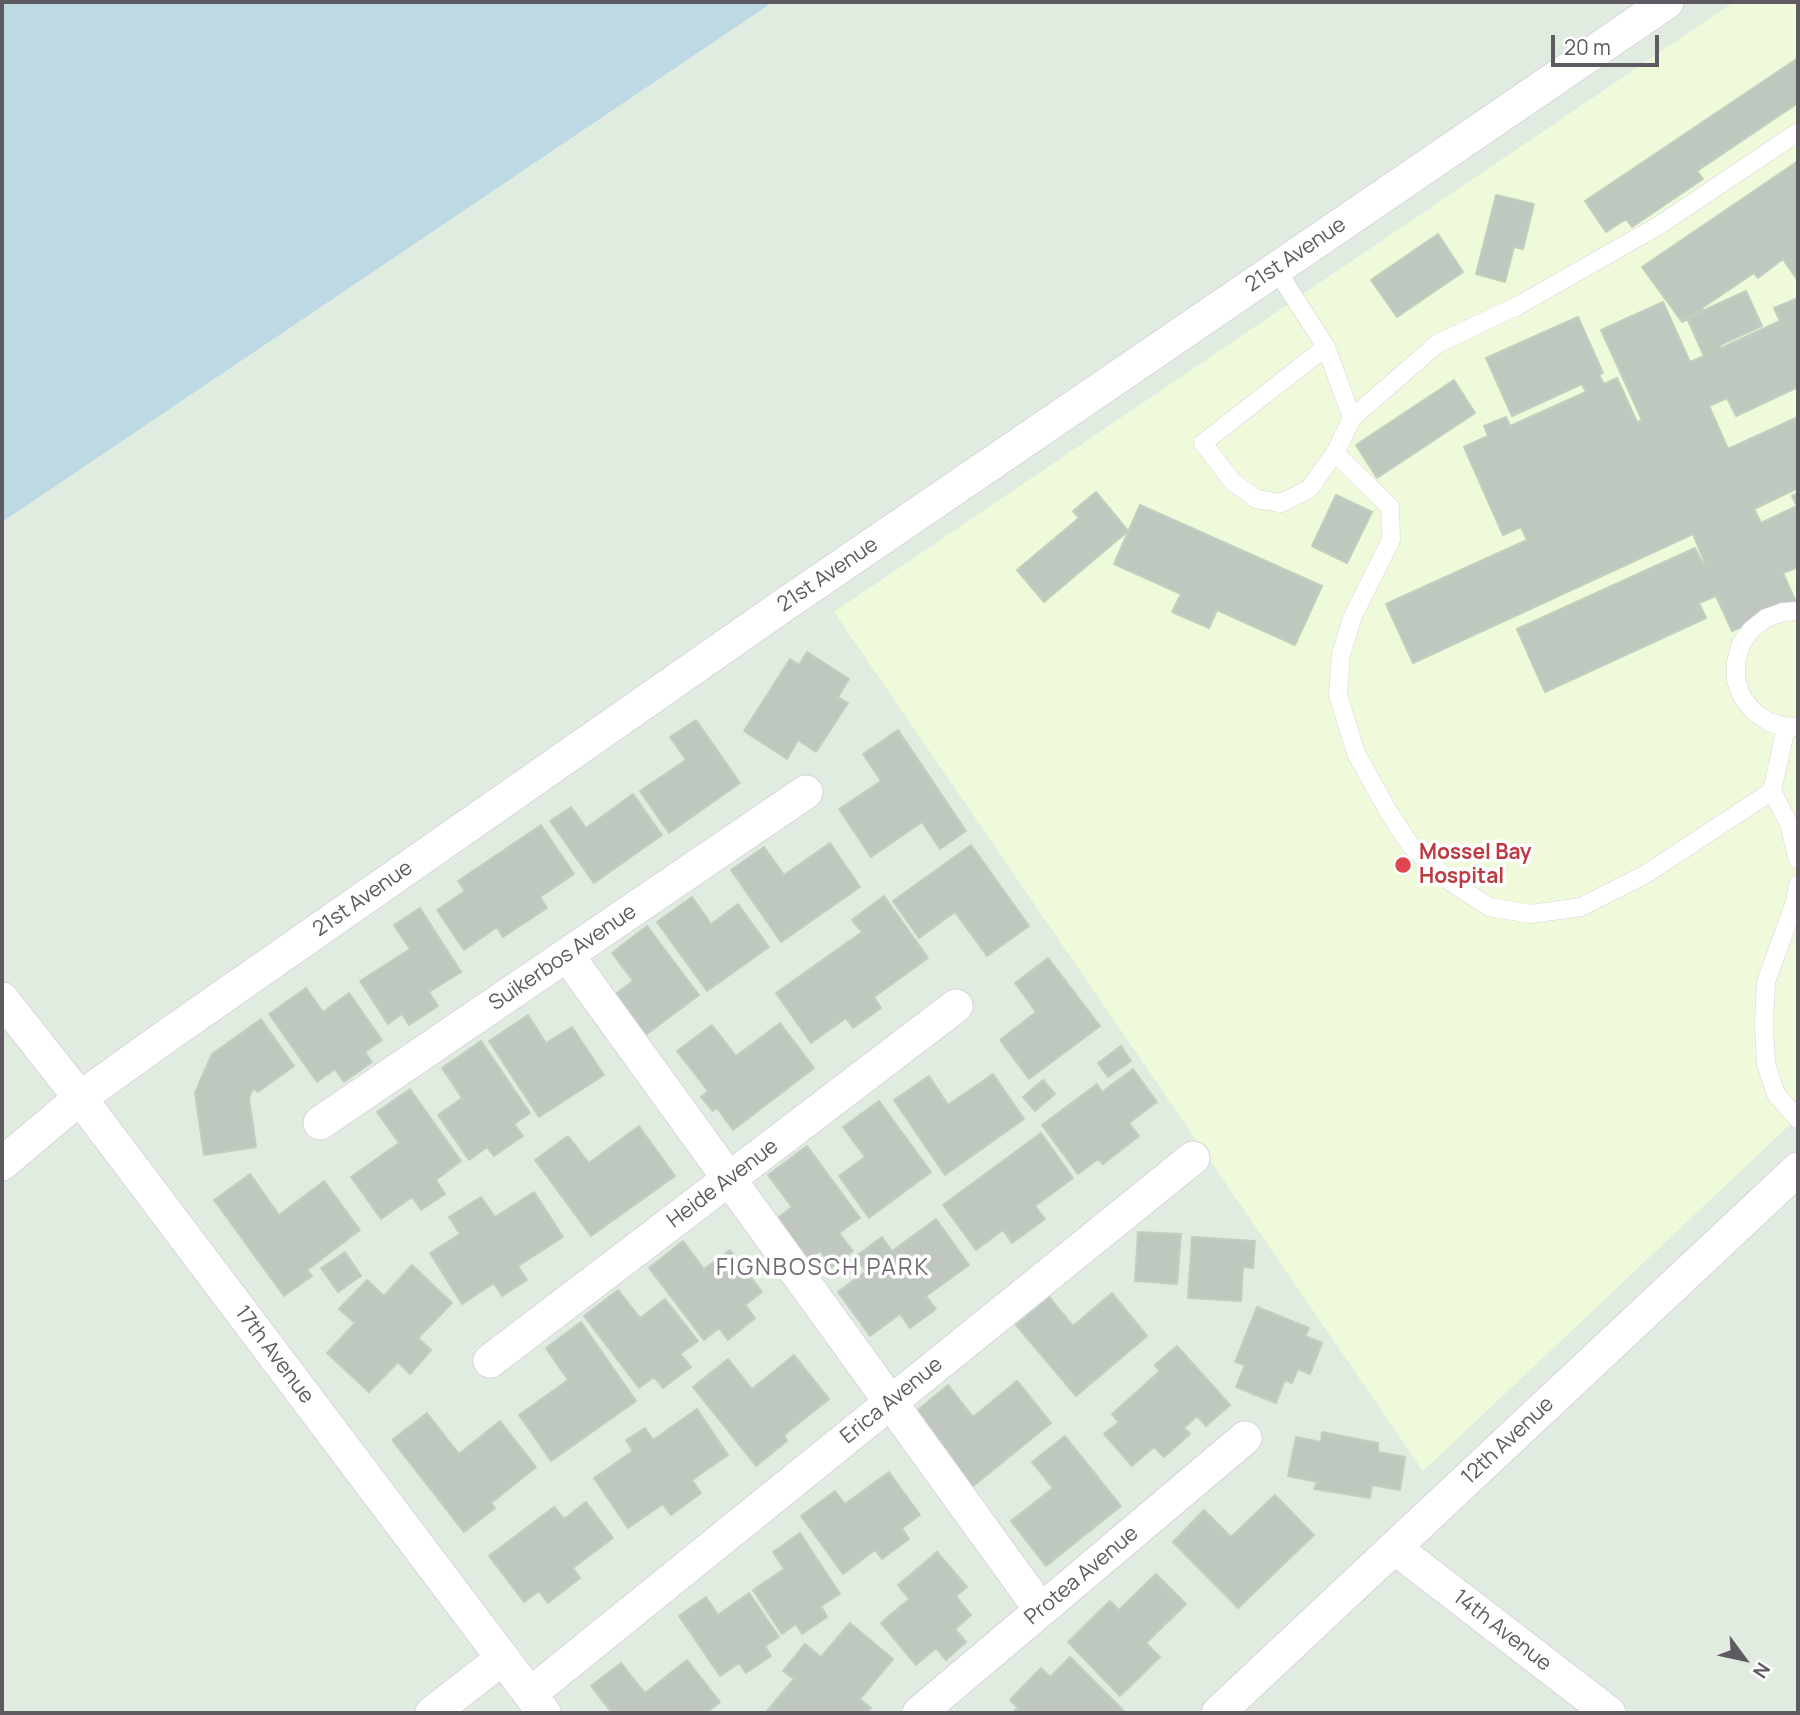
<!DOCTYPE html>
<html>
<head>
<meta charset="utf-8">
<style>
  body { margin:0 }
  #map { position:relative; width:1800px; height:1715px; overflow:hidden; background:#e0ece0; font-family:Manrope,sans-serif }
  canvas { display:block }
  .frame { position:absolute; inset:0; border:4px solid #5f5961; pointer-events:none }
  .north { position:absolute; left:1709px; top:1624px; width:70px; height:70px; -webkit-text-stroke:5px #fff; paint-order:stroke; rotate:123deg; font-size:19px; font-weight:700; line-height:28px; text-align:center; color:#5f5961 }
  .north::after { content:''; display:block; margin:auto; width:24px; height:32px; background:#5f5961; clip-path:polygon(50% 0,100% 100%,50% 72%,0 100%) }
  .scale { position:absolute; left:1551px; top:35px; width:108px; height:32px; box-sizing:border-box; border:4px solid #5f5961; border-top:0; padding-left:9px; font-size:21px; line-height:24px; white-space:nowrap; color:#5f5961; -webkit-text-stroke:5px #fff; paint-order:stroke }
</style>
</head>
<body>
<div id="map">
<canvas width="1800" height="1715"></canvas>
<div class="frame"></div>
<div class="north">N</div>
<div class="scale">20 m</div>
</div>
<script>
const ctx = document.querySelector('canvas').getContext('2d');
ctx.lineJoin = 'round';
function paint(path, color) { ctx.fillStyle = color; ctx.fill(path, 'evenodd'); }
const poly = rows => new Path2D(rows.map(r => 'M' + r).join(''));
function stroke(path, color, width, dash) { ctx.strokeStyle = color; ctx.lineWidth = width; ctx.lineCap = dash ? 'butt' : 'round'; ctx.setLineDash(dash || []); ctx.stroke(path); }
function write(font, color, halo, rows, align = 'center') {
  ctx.font = font + ' Manrope,sans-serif'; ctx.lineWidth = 7; ctx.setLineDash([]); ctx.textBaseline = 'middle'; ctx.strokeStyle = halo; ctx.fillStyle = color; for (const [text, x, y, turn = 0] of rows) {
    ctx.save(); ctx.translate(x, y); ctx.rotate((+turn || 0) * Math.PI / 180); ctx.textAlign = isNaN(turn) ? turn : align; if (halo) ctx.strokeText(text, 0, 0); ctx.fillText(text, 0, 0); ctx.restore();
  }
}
paint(poly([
  [1734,2,1798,2,1798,1117,1423,1471,834,612]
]), '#effada');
paint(poly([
  [2,2,773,2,2,522]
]), '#bcd9e4');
const building = poly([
  [1798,58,1798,103,1697,171,1703,179,1632,227,1626,219,1606,232,1585,201,1798,58],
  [1798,161,1798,281,1783,259,1758,278,1754,273,1702,308,1704,310,1682,322,1642,267,1798,161],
  [1496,195,1534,204,1523,249,1514,247,1505,282,1476,274,1496,195],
  [1438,234,1463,272,1397,317,1371,280,1438,234],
  [1746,291,1762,326,1720,345,1721,348,1780,321,1774,308,1798,298,1798,387,1736,416,1727,398,1709,406,1728,449,1798,417,1798,488,1754,509,1761,523,1797,506,1792,496,1798,493,1798,567,1783,573,1796,602,1732,631,1716,596,1699,603,1706,618,1545,692,1517,629,1695,548,1703,564,1705,563,1693,534,1413,663,1386,604,1527,540,1521,527,1503,535,1464,447,1488,436,1484,426,1506,417,1510,426,1586,392,1582,384,1512,416,1486,358,1578,317,1603,373,1599,375,1604,384,1617,378,1637,422,1642,420,1601,330,1663,302,1690,362,1704,356,1687,318,1746,291],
  [1454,380,1475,413,1377,478,1356,445,1454,380],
  [1096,492,1128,531,1044,602,1017,570,1079,518,1073,511,1096,492],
  [1336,495,1372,512,1347,563,1312,546,1336,495],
  [1140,505,1322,586,1295,645,1217,610,1209,628,1172,612,1181,594,1114,564,1140,505],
  [807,652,849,679,838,697,848,703,816,752,798,740,787,759,744,731,790,659,799,665,807,652],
  [696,720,740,783,669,833,640,791,686,760,670,737,696,720],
  [898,730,966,831,940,849,922,822,871,857,839,809,881,781,863,754,898,730],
  [633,794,662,835,594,883,550,821,571,807,586,828,633,794],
  [541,825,574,874,540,897,547,908,503,937,497,927,464,950,437,910,465,891,458,881,541,825],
  [830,843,860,887,781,942,731,870,764,847,784,875,830,843],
  [971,845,1029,926,987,956,955,912,919,938,893,901,971,845],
  [884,896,928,958,874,997,881,1008,853,1028,846,1018,811,1043,776,993,862,932,852,920,884,896],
  [692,897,711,924,738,904,769,947,707,991,657,922,692,897],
  [420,908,461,972,429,992,438,1006,409,1025,402,1014,388,1024,360,981,410,949,394,925,420,908],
  [647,926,699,995,639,1040,609,999,633,981,612,953,647,926],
  [1048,958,1100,1026,1029,1079,1000,1040,1036,1012,1015,983,1048,958],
  [306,988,323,1012,349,993,382,1040,365,1052,372,1062,344,1082,335,1069,317,1082,269,1014,306,988],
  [528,1015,546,1043,572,1027,604,1075,539,1117,489,1041,528,1015],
  [261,1019,294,1066,258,1092,253,1088,249,1098,256,1147,204,1155,195,1093,212,1054,261,1019],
  [780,1023,814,1068,733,1130,717,1108,713,1111,701,1097,708,1091,677,1051,712,1025,736,1056,780,1023],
  [481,1041,530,1113,514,1124,523,1136,494,1156,487,1147,469,1160,438,1115,462,1098,442,1068,481,1041],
  [1121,1046,1131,1061,1108,1077,1098,1063,1121,1046],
  [1133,1069,1157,1102,1129,1123,1139,1136,1103,1164,1098,1159,1078,1174,1042,1125,1097,1084,1102,1092,1133,1069],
  [993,1074,1024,1119,945,1175,894,1100,929,1076,948,1105,993,1074],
  [1043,1080,1055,1094,1035,1111,1023,1097,1043,1080],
  [410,1089,461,1161,436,1180,445,1194,421,1210,412,1197,381,1219,351,1177,399,1143,377,1112,410,1089],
  [879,1101,931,1172,869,1218,839,1176,865,1157,843,1127,879,1101],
  [639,1126,675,1176,591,1236,535,1160,568,1136,589,1163,639,1126],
  [1041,1133,1073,1178,1035,1206,1045,1219,1012,1243,1003,1230,976,1250,943,1205,1041,1133],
  [807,1146,860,1218,839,1233,853,1251,832,1267,820,1251,802,1265,771,1223,792,1207,768,1175,807,1146],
  [250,1174,279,1215,324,1181,360,1230,307,1270,312,1276,284,1296,214,1200,250,1174],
  [534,1192,563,1237,518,1266,527,1280,502,1296,494,1283,462,1304,430,1253,460,1234,449,1217,481,1197,495,1217,534,1192],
  [936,1219,969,1265,926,1296,936,1309,910,1328,900,1314,870,1336,838,1292,866,1271,855,1257,882,1237,892,1251,936,1219],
  [1138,1232,1181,1234,1177,1284,1135,1281,1138,1232],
  [1192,1237,1255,1241,1253,1268,1243,1267,1241,1301,1188,1298,1192,1237],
  [683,1241,704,1269,730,1250,762,1292,745,1305,755,1318,728,1340,719,1328,704,1340,649,1268,683,1241],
  [345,1252,361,1276,338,1292,321,1268,345,1252],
  [412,1265,452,1303,418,1338,431,1350,410,1374,398,1362,369,1392,327,1353,355,1323,339,1309,367,1280,384,1296,412,1265],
  [618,1290,640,1318,665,1299,698,1341,680,1354,691,1367,663,1388,654,1377,639,1388,584,1316,618,1290],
  [1112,1293,1147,1336,1076,1396,1016,1325,1049,1297,1073,1326,1112,1293],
  [1257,1307,1309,1328,1305,1336,1322,1343,1310,1374,1298,1369,1292,1383,1285,1380,1276,1403,1236,1387,1245,1365,1235,1362,1257,1307],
  [581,1322,636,1401,551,1461,519,1415,568,1380,546,1348,581,1322],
  [1177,1346,1230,1405,1206,1426,1197,1416,1184,1428,1190,1434,1164,1457,1154,1447,1132,1466,1104,1434,1119,1422,1112,1414,1160,1371,1155,1365,1177,1346],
  [794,1355,829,1399,784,1435,787,1441,756,1466,693,1387,728,1359,752,1389,794,1355],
  [1017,1381,1051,1423,972,1487,913,1414,948,1385,973,1417,1017,1381],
  [697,1409,728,1455,692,1480,701,1493,671,1515,663,1504,628,1528,594,1478,633,1451,626,1440,645,1428,653,1440,697,1409],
  [427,1413,459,1454,500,1421,536,1467,491,1503,495,1508,464,1532,392,1440,427,1413],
  [1322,1432,1378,1443,1378,1452,1405,1457,1400,1490,1372,1485,1370,1498,1314,1489,1317,1482,1288,1476,1296,1437,1321,1442,1322,1432],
  [1065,1436,1121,1506,1046,1566,1011,1521,1053,1488,1032,1462,1065,1436],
  [889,1472,920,1515,902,1528,909,1539,882,1559,875,1550,843,1574,801,1516,835,1491,845,1504,889,1472],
  [1275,1495,1314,1535,1238,1608,1173,1542,1204,1510,1231,1537,1275,1495],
  [586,1502,613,1538,573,1568,580,1578,548,1603,539,1591,524,1602,489,1556,554,1507,564,1519,586,1502],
  [800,1533,840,1594,821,1606,827,1617,802,1634,796,1624,782,1634,753,1590,784,1569,773,1552,800,1533],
  [937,1552,967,1587,956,1596,971,1615,955,1629,966,1642,946,1660,936,1648,916,1665,881,1623,909,1599,898,1585,937,1552],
  [1156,1574,1186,1604,1146,1643,1160,1657,1120,1696,1068,1642,1110,1601,1119,1610,1156,1574],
  [749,1593,779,1637,765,1646,771,1656,746,1673,739,1663,720,1676,679,1616,706,1597,718,1615,749,1593],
  [850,1623,893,1659,860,1699,871,1708,866,1713,769,1713,767,1711,794,1679,783,1671,805,1644,821,1657,850,1623],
  [1070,1657,1126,1713,1013,1713,1018,1708,1010,1700,1041,1668,1050,1677,1070,1657],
  [687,1660,720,1702,706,1713,612,1713,591,1686,621,1663,645,1693,687,1660]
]);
paint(building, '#bfc8bf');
stroke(building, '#bfd0be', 2);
const lane = poly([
  [1276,269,1326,347,1352,418,1335,453,1390,507,1391,540,1353,616,1341,654,1338,695,1356,753,1388,811,1411,846,1451,882,1489,907,1531,914,1581,907,1646,874,1772,791],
  [1326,347,1203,443,1232,481,1256,499,1281,503,1309,489,1335,453],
  [1352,418,1437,344,1519,305,1658,226,1798,132],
  [1798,611,1783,612,1766,618,1751,630,1741,644,1736,662,1736,680,1742,697,1754,712,1769,722,1786,727,1798,727],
  [1786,727,1772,791,1789,824,1798,860],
  [1798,884,1795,902,1766,982,1764,1024,1766,1064,1776,1094,1798,1119]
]);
const street = poly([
  [567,955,1041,1610],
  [2,999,80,1098,544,1713],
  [320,1123,806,792],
  [2,1164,80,1098,168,1035,784,605,1667,2],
  [490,1361,956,1006],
  [1395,1548,1609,1713],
  [530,1694,1193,1158],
  [432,1713,503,1658],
  [919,1713,1245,1438],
  [1218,1713,1798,1169]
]);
stroke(lane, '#d9d3da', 19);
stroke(street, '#d9d3da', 35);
stroke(lane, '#fff', 18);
stroke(street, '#fff', 33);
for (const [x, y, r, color] of [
  [1403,865,9,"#e0444e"]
]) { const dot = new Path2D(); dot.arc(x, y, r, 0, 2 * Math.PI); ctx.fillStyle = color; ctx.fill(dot); stroke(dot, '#fff', 2.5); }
write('21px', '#5f5961', '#fff', [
  ["21st Avenue",1296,255,-34],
  ["21st Avenue",828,575,-34],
  ["21st Avenue",363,899,-35],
  ["Suikerbos Avenue",563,958,-34],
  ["Heide Avenue",723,1184,-37],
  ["17th Avenue",274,1355,53],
  ["Erica Avenue",892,1401,-39],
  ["12th Avenue",1508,1441,-43],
  ["Protea Avenue",1082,1576,-40],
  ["14th Avenue",1502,1631,38]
]);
write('bold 21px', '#be3a42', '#fff', [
  ["Mossel Bay",1419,853],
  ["Hospital",1419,877]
], 'left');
ctx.letterSpacing = '2px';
write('23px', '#716a73', '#fff', [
  ["FIGNBOSCH PARK",823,1269]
]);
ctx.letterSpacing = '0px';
</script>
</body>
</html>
